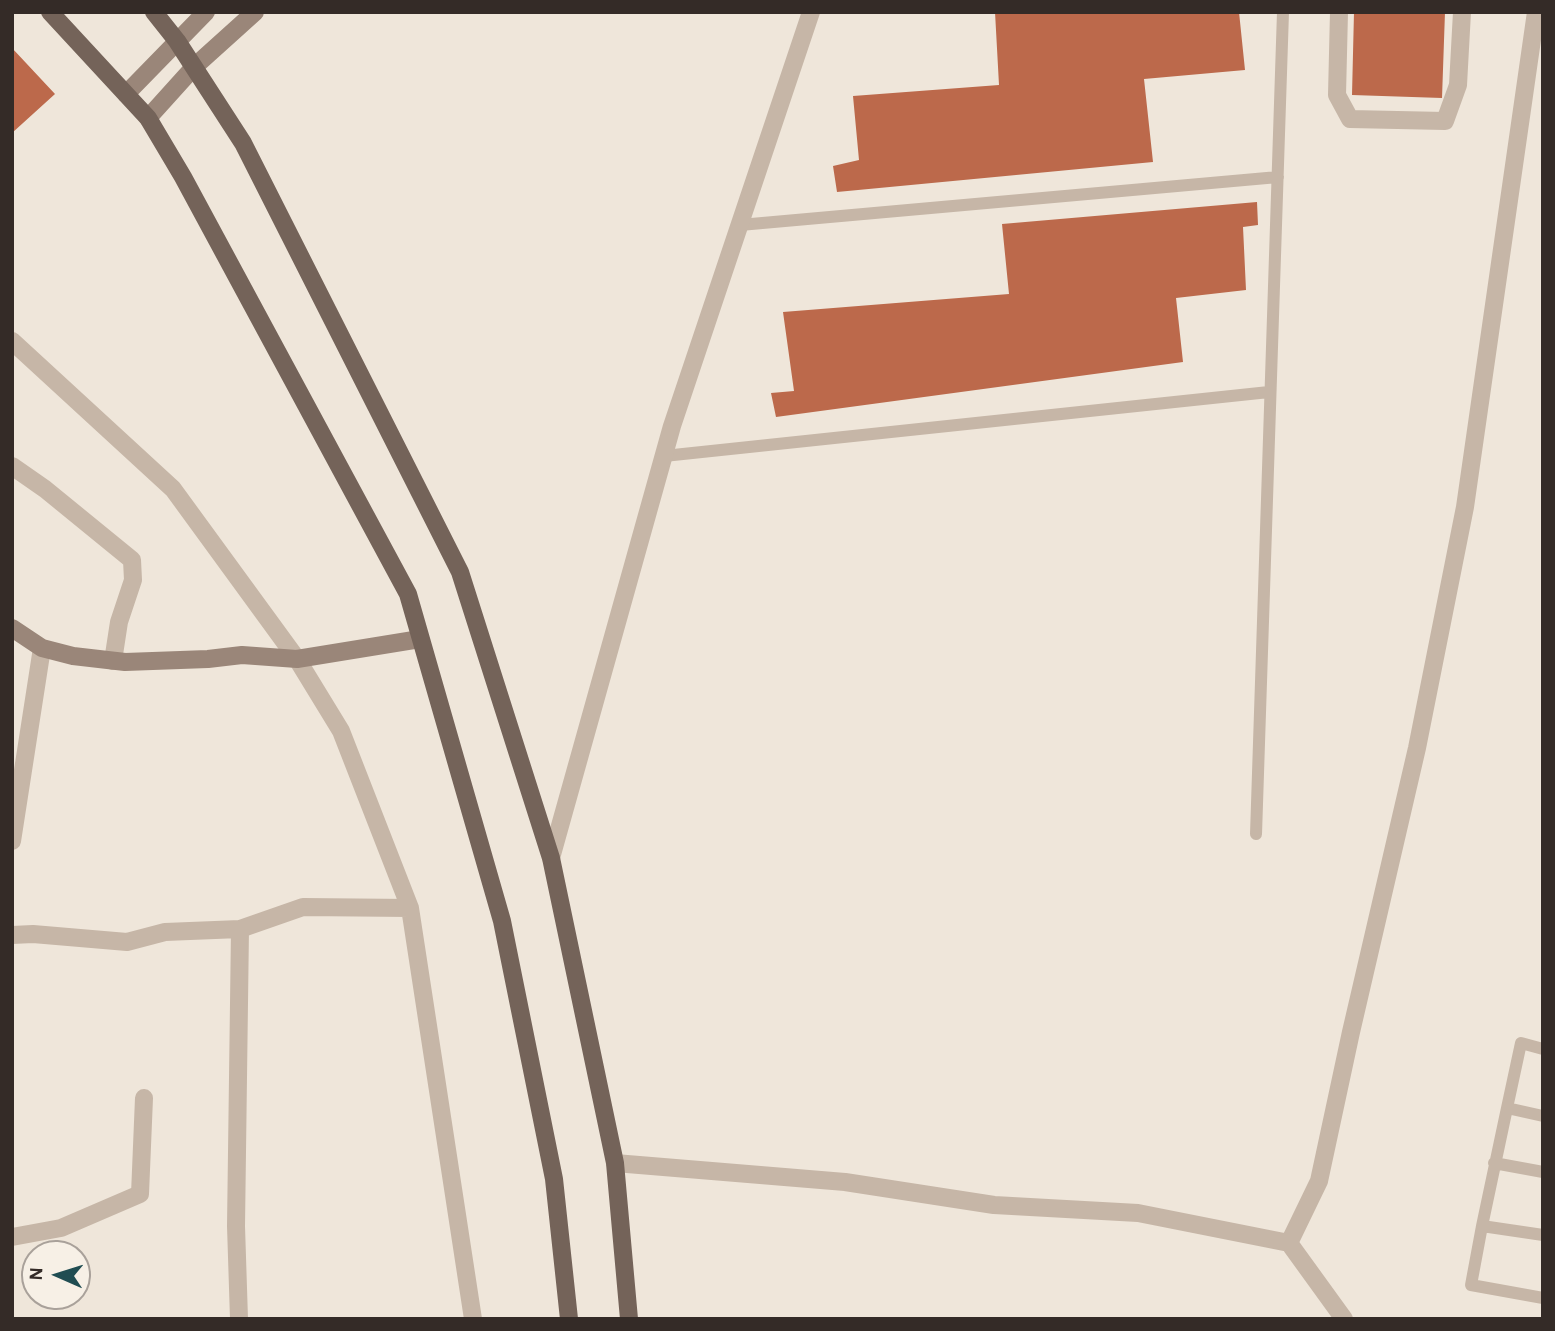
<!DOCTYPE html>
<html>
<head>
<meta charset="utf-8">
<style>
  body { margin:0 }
  #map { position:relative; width:1555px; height:1331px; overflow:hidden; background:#efe6da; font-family:"Alegreya Sans",sans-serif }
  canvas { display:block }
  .frame { position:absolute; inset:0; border:14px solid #342b27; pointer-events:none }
  .north { position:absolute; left:21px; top:1240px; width:70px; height:70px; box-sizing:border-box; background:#f7f0e6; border:2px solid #a9a19a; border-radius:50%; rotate:273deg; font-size:19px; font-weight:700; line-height:28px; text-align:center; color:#342b27 }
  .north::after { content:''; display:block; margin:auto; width:24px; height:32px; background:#204d52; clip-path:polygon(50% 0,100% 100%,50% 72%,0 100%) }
</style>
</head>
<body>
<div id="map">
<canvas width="1555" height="1331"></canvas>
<div class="frame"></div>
<div class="north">N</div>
</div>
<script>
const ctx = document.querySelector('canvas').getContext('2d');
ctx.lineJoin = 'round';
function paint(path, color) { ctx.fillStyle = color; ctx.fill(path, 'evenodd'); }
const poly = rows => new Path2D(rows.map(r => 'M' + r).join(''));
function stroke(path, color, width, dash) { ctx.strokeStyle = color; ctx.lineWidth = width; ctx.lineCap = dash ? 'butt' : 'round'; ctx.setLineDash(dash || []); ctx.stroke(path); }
paint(poly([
  [995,12,1239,12,1245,70,1144,79,1153,162,837,192,833,166,859,160,853,96,999,85],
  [1354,12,1445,12,1442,98,1352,95],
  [12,48,55,94,12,133],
  [1257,202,1258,225,1243,227,1246,290,1176,298,1183,362,776,417,771,393,794,391,783,312,1009,294,1002,224]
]), '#bc694b');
stroke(poly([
  [740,225,1278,177],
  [664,456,1269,392],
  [1256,834,1283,12],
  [1507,1108,1521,1043,1543,1049],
  [1543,1116,1507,1108,1482,1226,1543,1235],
  [1494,1163,1543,1172],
  [1482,1226,1471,1285,1543,1298]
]), '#c6b6a7', 12);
stroke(poly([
  [1339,12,1337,95,1350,119,1445,121,1458,85,1462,12],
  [12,341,173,489,297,659,341,731,410,908,473,1319],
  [12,466,45,489,132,560,133,580,119,622,113,661],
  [12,841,42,648],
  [551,858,672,426,811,12],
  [12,935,33,934,127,942,165,932,240,929,303,907,410,908],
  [615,1163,845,1182,994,1205,1138,1213,1289,1243],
  [12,1237,61,1228,140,1194,144,1098],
  [239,1319,236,1226,240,929],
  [1344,1319,1289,1243,1319,1181,1351,1032,1417,748,1465,507,1536,12]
]), '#c6b6a7', 18);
stroke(poly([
  [126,94,206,12],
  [148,118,194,67,255,12],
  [12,628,42,648,73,656,125,662,208,659,242,655,297,659,420,639]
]), '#9a8679', 18);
stroke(poly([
  [50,12,148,118,183,177,408,594,502,921,554,1179,569,1319],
  [154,12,177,41,243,143,460,572,551,858,615,1163,629,1319]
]), '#746359', 18);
</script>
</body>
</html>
